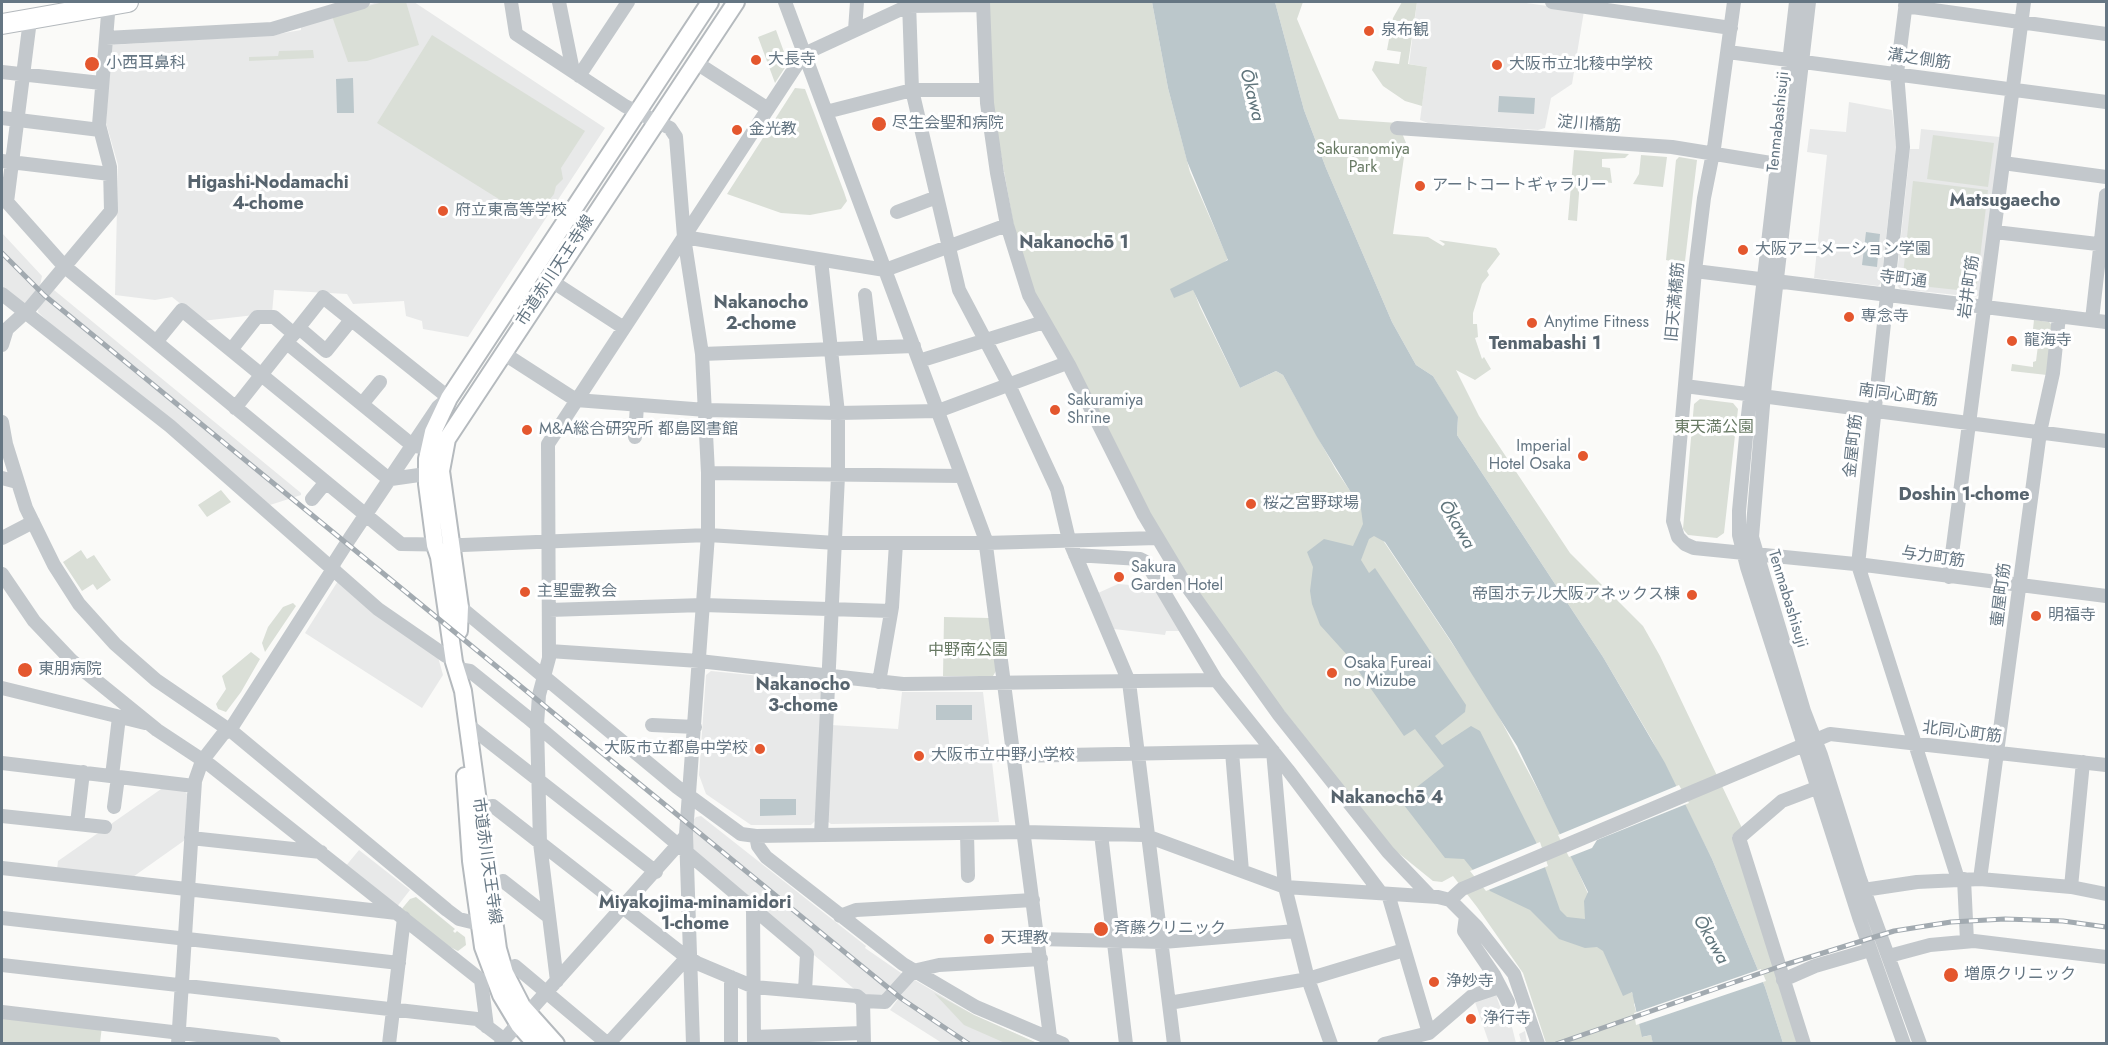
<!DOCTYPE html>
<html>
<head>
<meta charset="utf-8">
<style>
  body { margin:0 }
  #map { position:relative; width:2108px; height:1045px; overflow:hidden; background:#fafaf8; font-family:Jost,sans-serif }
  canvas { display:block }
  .frame { position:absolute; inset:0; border:3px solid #657683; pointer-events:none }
</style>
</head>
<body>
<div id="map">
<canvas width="2108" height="1045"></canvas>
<div class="frame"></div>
</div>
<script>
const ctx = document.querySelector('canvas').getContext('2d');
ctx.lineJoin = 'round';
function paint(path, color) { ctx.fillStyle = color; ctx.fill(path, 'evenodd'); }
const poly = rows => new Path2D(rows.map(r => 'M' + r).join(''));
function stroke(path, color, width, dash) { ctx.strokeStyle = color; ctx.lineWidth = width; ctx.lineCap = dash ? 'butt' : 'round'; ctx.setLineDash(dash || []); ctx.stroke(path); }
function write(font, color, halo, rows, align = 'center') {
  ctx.font = font + ' Jost,"Noto Sans JP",sans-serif'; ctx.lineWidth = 6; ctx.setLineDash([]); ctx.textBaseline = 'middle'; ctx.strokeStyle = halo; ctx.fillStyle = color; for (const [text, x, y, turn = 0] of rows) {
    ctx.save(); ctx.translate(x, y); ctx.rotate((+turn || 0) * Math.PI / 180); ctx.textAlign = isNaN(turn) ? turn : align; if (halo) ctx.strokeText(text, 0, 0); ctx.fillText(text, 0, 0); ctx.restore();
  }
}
paint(poly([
  [378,2,414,2,605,128,468,337,423,329,422,321,406,316,404,301,353,304,347,294,274,290,272,313,202,321,172,297,155,300,115,295,118,165,106,123,111,45,273,35,301,30,301,27,327,17],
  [1417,2,1519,2,1584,11,1572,84,1551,98,1545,128,1538,130,1428,123,1420,120,1427,67,1409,64],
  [1849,102,1892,110,1896,146,1881,283,1878,286,1814,278,1827,155,1807,152,1810,129,1846,132],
  [1921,129,2000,137,1980,295,1975,297,1900,289,1896,284,1910,149,1919,149],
  [2,233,42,276,40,286,25,304,2,289],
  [54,290,301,493,301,495,270,505,49,323,38,312,39,304],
  [338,581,438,657,443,675,422,708,305,633],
  [1118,584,1156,587,1182,631,1166,631,1165,635,1114,629,1098,593],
  [711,671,818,682,822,687,815,821,811,825,751,825,706,794,699,775,706,675],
  [902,692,983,692,990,751,1006,749,1008,761,992,762,999,822,831,824,827,821,831,725,898,729],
  [164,787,183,789,187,794,185,840,130,879,57,870,58,861],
  [701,816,866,946,865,948,904,975,886,999,863,995,853,988,691,851,692,822,696,817],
  [359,850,410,890,396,908,345,867],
  [913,979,974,1015,1037,1043,942,1043,890,1010],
  [1494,993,1500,994,1497,998,1508,1028,1512,1027,1516,1043,1521,1041,1519,1034,1525,1031,1527,1043,1489,1043,1475,1002]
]), '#e8e9e9');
paint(poly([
  [383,2,406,2,419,45,367,61,348,62,332,16],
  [989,2,1152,2,1168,88,1190,172,1228,259,1193,289,1200,307,1240,388,1276,371,1283,375,1336,470,1490,700,1561,833,1636,1002,1634,1004,1643,1037,1651,1035,1653,1043,1546,1043,1523,973,1477,907,1453,876,1442,882,1433,881,1391,847,1252,670,1162,539,1031,289,1015,233,992,104],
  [1275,2,1303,2,1297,19,1339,119,1398,123,1406,143,1393,234,1428,237,1443,246,1445,244,1439,240,1496,248,1500,254,1487,271,1489,275,1482,284,1473,313,1473,324,1477,324,1478,337,1475,338,1482,359,1484,357,1491,369,1475,380,1456,370,1479,416,1570,553,1643,626,1660,656,1742,828,1732,836,1799,1043,1783,1043,1765,987,1712,859,1652,740,1603,657,1457,435,1458,418,1433,376,1416,365,1392,322,1326,168,1304,110],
  [1402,2,1417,2,1408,64,1427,67,1422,106,1405,101,1383,86,1372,70,1375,61,1399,64,1401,52,1387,50,1393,18],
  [776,30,788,63,775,83,758,37],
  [432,35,585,131,561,168,563,179,556,186,554,194,540,212,526,216,377,123],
  [313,50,314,58,249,61,249,57,278,56,279,51],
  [795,88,805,89,844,192,847,201,841,209,810,215,781,213,727,194],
  [1933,135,1994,143,1988,187,1927,179],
  [1574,150,1629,154,1625,158,1602,159,1602,167,1610,168,1612,183,1580,180,1577,221,1568,220],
  [1641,155,1667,157,1663,187,1633,184,1639,174],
  [1679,157,1697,160,1685,261,1681,264,1666,260,1676,160],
  [1913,181,1988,190,1976,292,1902,284],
  [2034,320,2049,322,2053,326,2047,375,2011,371,2012,364,2033,367,2033,362,2036,361,2040,330,2033,329],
  [1700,399,1733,403,1738,409,1724,533,1717,538,1688,535,1683,529,1694,404],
  [221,490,231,502,207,517,198,505],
  [81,550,87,559,94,555,111,580,97,590,93,584,82,591,63,562],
  [293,603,296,606,265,652,262,643,268,627,283,607],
  [944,617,989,618,996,671,993,676,943,676],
  [251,652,260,659,241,692,226,712,218,709,216,704,226,689,222,676],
  [416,897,455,929,453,931,455,933,457,931,465,937,466,945,458,951,450,947,400,911,410,899],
  [934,993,974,1015,1037,1043,1005,1043,964,1025],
  [2,1015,102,1026,100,1043,2,1044]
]), '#dadfd7');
paint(poly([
  [1152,2,1275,2,1304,110,1326,168,1392,322,1416,365,1433,376,1458,417,1457,435,1603,657,1665,763,1712,859,1765,987,1783,1043,1653,1044,1651,1035,1642,1037,1632,992,1623,996,1603,951,1597,947,1585,948,1559,939,1530,910,1490,891,1464,859,1445,858,1400,800,1444,766,1415,729,1404,736,1348,656,1320,625,1312,604,1310,591,1313,567,1307,552,1324,539,1353,546,1363,524,1361,509,1317,437,1283,375,1276,371,1240,388,1193,290,1174,298,1170,289,1228,260,1187,161,1168,88],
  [1374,536,1385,542,1451,641,1517,746,1588,892,1584,901,1585,919,1567,917,1560,910,1536,842,1480,731,1471,726,1442,745,1435,736,1465,712,1466,705,1375,568,1369,573,1361,560,1369,539],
  [353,78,354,113,337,113,336,79],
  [1499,96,1535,98,1534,114,1498,112],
  [1866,232,1880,234,1877,267,1862,265],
  [936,705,972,705,972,720,936,720],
  [760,799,796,799,796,815,760,816]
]), '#bbc7cb');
paint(poly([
  [1679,785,1689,803,1597,840,1592,848,1569,857,1558,835],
  [1540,842,1548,866,1486,891,1470,871],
  [1761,969,1766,981,1636,1025,1634,1013]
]), '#fafaf8');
const major = poly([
  [459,631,460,607,441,471,447,439,736,2],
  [465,776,471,861,483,947,501,995,519,1025,536,1044],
  [556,1044,522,1006,505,973,498,949,463,691,454,662,439,557,435,545,427,484,427,459,433,432,449,398,710,2]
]);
const highway = poly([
  [2,24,128,2]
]);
stroke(major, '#b5babe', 20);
stroke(highway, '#b4b9bd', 22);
stroke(poly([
  [511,2,516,34,625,106,670,128,676,137,684,237,702,354,708,473,708,535,686,834,693,1044],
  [559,2,573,71],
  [785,2,985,538,1051,1044],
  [909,2,912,90,959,290,1009,385,1057,489,1069,540,1129,682,1174,1044],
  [983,2,987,103,997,173,1007,225,1029,295,1069,365,1144,515,1186,585,1279,715,1388,852,1430,896],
  [1552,2,1731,28],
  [1734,2,1714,148,1704,198,1695,271,1673,521,1678,537,1685,544,1694,548,1865,565,2106,596],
  [1796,2,1748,415,1739,511,1739,535,1747,567,1860,920,1904,1044],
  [1809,2,1765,382,1752,537,1804,711,1821,755,1860,879,1920,1044],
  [1906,2,1897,73,1903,147,1858,565,1958,879],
  [1905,6,2106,34],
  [30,20,7,202,64,266,401,544,463,545,708,535,836,543,986,543,1157,538],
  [855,30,857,2],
  [106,38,272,29,363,2],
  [1728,52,2106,102],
  [695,62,768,109],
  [2,72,101,83],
  [579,76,628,2],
  [826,112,912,90,986,90],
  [2,118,100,130],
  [1397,128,1672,147,1777,164],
  [2,161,110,174],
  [2003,163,2106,177],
  [897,212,937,197],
  [1995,232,2106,245],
  [684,237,885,270,1007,225],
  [1695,271,2106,322],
  [550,280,624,328],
  [2,294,170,426,378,609,446,656],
  [865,295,871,347],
  [2092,320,2106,195],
  [299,328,326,351,351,320],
  [156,342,182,310,390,480],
  [287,343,412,445,420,447],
  [2,345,7,329,29,309,111,211,110,167,99,125,109,2],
  [231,350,257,317,274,317,294,334],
  [503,353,576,400,706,410,838,413,938,411,1067,363],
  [702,354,914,346],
  [919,361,1044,322],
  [1685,386,2106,441],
  [362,404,380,382],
  [2,422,6,444,26,508,54,565,79,604,115,644,156,680,235,734,447,910,459,919,488,926],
  [635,437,637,405],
  [708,473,962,476],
  [2,478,17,482],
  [391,479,426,474],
  [312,499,326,482],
  [2,538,33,522],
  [1075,555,1140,559,1146,562,1216,680,1288,770,1381,893],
  [2,574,34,621,72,661,157,730,210,765,481,980,487,1027],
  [1949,577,2024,2],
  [460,607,677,787,741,834,756,836,1025,832,1144,835,1285,887,1438,897,1450,900,1477,927,1514,974,1538,1044],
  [549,610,703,605,891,611],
  [549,651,699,661,903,684,1216,680],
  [464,670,470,671,527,717,807,954,805,991],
  [879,682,892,607,896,543],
  [2,688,145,723],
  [468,725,656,872],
  [652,725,695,727],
  [1232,752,1242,871],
  [1014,756,1273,751,1285,887,1308,979,1331,1044],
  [2,763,194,786],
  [112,776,119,717],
  [114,807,118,777],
  [479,808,493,806,680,952,697,963,754,987,857,996,863,1001,885,1002,913,971,939,965,1041,959],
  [2,816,105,827],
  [77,824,83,772],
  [967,833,968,876],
  [1101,834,1126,1044],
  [821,835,838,476,838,413,821,260],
  [756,836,758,846,766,857,903,964,976,1007,1063,1044],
  [191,838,321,852],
  [2,868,397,913],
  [1964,879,1967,941],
  [1980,879,2040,432,2053,373,2059,316],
  [503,881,549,917],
  [2071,887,2083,762],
  [1857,891,1917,882,1980,879,2071,887,2106,894],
  [1388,894,1429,1033],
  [1450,900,1462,889,1830,734,2106,765],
  [753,908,754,1044],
  [840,916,856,910,1033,900],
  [1466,916,1464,931,1494,975,1508,1002],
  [2,918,399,963],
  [1038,939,1163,942,1296,931],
  [1889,956,1930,945,1974,941,2106,957],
  [2,965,477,1019,502,1038,501,1044],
  [515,966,608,1044,683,962,690,958],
  [1783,980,1815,966,1870,950],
  [557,981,540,843,537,725,539,695,549,658,548,444,804,54,908,6,983,5],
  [863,1001,864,1044],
  [1169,1003,1308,979,1404,950],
  [2,1012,274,1044],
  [754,1037,863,1033],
  [501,1043,684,838],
  [178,1044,195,781,202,761,223,734,230,730,333,569,334,563,350,538,438,407,449,398,323,297,235,408],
  [389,1044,404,918],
  [731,1044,731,977],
  [1384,1044,1429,1033,1472,996,1499,987],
  [1804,1044,1739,838,1782,801,1819,787]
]), '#c3c8cc', 14);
stroke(major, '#fff', 16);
stroke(highway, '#fff', 20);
const rail = poly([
  [2,253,44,295,853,959,902,999,969,1044],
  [1556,1044,1784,965,1894,931,1951,922,2005,919,2063,921,2106,927]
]);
stroke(rail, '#a2aab0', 5);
stroke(rail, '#fff', 3, [9]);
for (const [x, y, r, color] of [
  [1369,31,6,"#e4572e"],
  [756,60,6,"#e4572e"],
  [92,64,8,"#e4572e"],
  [1497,65,6,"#e4572e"],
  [879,124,8,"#e4572e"],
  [737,130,6,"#e4572e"],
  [1420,186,6,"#e4572e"],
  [443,211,6,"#e4572e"],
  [1743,250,6,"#e4572e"],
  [1849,317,6,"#e4572e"],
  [1532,323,6,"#e4572e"],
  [2012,341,6,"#e4572e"],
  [1055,410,6,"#e4572e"],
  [527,430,6,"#e4572e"],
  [1583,456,6,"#e4572e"],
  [1251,504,6,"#e4572e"],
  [1119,577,6,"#e4572e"],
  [525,592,6,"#e4572e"],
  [1692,595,6,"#e4572e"],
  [2036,616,6,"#e4572e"],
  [25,670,8,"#e4572e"],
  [1332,673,6,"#e4572e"],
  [760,749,6,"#e4572e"],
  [919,756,6,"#e4572e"],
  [1101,929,8,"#e4572e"],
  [989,939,6,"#e4572e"],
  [1951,975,8,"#e4572e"],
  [1434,982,6,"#e4572e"],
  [1471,1019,6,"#e4572e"]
]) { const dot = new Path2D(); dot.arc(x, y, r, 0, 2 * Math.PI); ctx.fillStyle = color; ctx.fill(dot); stroke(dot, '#fff', 2); }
write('16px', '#657683', '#fff', [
  ["泉布観",1381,31],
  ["大長寺",768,60],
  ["小西耳鼻科",106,64],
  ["大阪市立北稜中学校",1509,65],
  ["尽生会聖和病院",892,124],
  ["金光教",749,130],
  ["アートコートギャラリー",1432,186],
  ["府立東高等学校",455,211],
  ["大阪アニメーション学園",1755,250],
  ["専念寺",1861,317],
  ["Anytime Fitness",1544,323],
  ["龍海寺",2024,341],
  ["Sakuramiya",1067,401],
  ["Shrine",1067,419],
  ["M&A総合研究所 都島図書館",539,430],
  ["Imperial",1571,447,"right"],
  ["Hotel Osaka",1571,465,"right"],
  ["桜之宮野球場",1263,504],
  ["Sakura",1131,568],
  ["Garden Hotel",1131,586],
  ["主聖霊教会",537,592],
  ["帝国ホテル大阪アネックス棟",1680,595,"right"],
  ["明福寺",2048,616],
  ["Osaka Fureai",1344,664],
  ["no Mizube",1344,682],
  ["東朋病院",38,670],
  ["大阪市立都島中学校",748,749,"right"],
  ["大阪市立中野小学校",931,756],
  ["斉藤クリニック",1114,929],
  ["天理教",1001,939],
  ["増原クリニック",1964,975],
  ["浄妙寺",1446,982],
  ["浄行寺",1483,1019]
], 'left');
write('16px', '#657683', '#fff', [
  ["溝之側筋",1919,60,8],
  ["Tenmabashisuji",1779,122,-84],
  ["淀川橋筋",1589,125,4],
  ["市道赤川天王寺線",556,271,-57],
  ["寺町通",1903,280,7],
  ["岩井町筋",1970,287,-82],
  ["旧天満橋筋",1676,302,-85],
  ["南同心町筋",1898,396,8],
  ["金屋町筋",1854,446,-84],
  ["与力町筋",1933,558,8],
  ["壷屋町筋",2002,595,-83],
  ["Tenmabashisuji",1787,599,73],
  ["北同心町筋",1962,733,7],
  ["市道赤川天王寺線",486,861,82]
]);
write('16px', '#687a64', '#fff', [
  ["Sakuranomiya",1363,150],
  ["Park",1363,168],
  ["東天満公園",1714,428],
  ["中野南公園",968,651]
]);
write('italic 18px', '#60757c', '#fff', [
  ["Ōkawa",1251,95,76],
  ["Ōkawa",1456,525,59],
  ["Ōkawa",1710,940,60]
]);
write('bold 18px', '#57646e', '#fff', [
  ["Higashi-Nodamachi",268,184],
  ["4-chome",268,205],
  ["Matsugaecho",2005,202],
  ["Nakanochō 1",1074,244],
  ["Nakanocho",761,304],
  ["2-chome",761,325],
  ["Tenmabashi 1",1545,345],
  ["Doshin 1-chome",1964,496],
  ["Nakanocho",803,686],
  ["3-chome",803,707],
  ["Nakanochō 4",1387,799],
  ["Miyakojima-minamidori",695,904],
  ["1-chome",695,925]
]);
</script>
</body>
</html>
